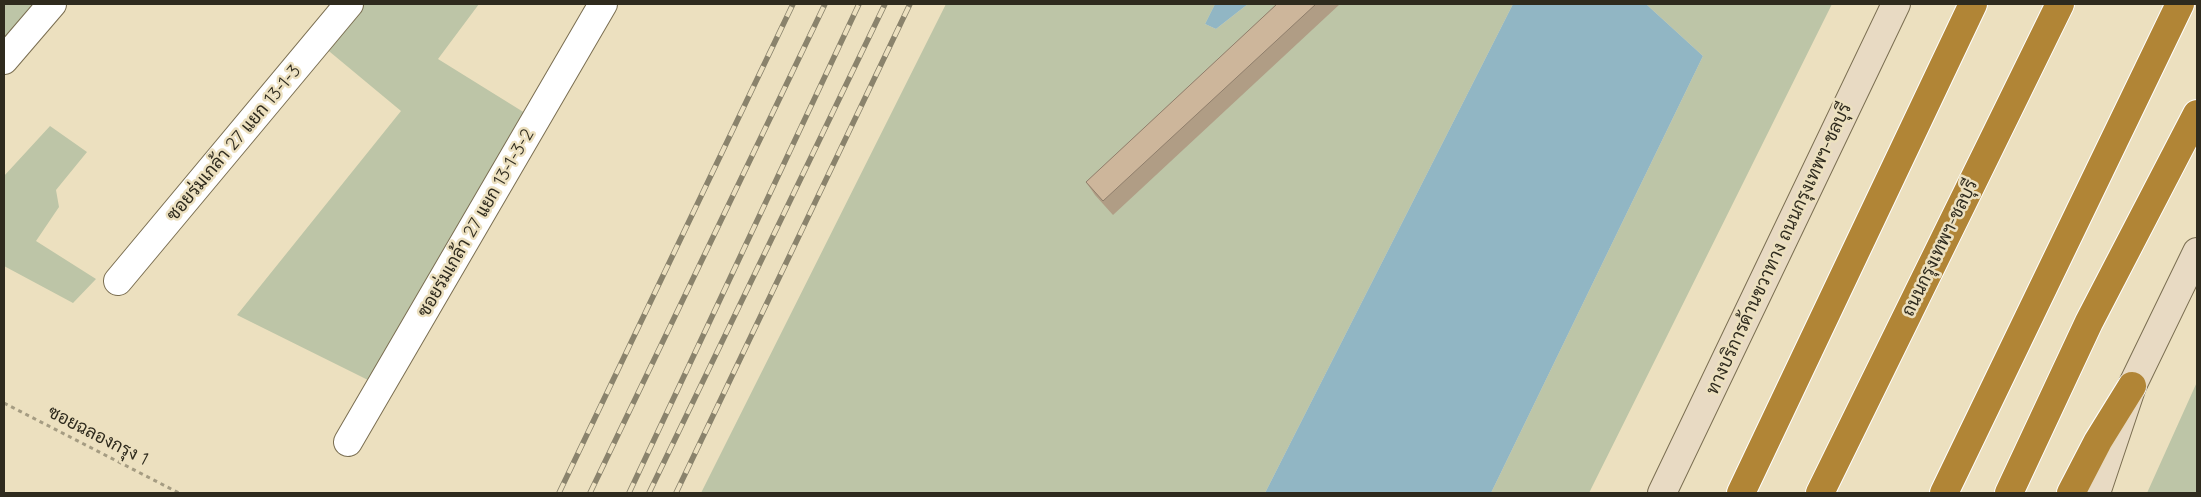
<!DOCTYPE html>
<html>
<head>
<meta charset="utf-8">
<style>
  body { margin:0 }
  #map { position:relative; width:2201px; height:497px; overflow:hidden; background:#ece0bf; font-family:Quicksand,sans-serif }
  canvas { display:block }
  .frame { position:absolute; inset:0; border:5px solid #2f2b1e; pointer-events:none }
</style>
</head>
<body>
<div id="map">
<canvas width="2201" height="497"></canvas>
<div class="frame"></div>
</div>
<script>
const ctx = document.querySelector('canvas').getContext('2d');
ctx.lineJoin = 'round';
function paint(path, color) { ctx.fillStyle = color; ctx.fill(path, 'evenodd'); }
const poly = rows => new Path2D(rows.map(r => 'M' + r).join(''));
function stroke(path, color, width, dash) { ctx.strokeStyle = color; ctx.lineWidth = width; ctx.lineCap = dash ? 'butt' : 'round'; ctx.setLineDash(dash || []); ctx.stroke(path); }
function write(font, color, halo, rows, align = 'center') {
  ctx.font = font + ' Quicksand,Sarabun,sans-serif'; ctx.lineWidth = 5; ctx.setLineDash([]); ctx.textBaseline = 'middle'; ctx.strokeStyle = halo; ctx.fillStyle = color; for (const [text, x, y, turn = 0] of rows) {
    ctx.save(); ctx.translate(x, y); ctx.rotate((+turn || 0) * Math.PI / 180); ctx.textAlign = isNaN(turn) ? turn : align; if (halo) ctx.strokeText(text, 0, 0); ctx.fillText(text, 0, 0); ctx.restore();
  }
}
paint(poly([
  [4,4,41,4,4,48],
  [360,4,479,4,438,59,525,113,370,381,237,315,401,111,324,47],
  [946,4,1215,4,1205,24,1216,29,1248,4,1513,4,1265,493,701,493],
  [1646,4,1832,4,1589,493,1491,493,1703,56],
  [50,126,87,152,56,190,59,207,36,241,96,279,73,303,4,266,4,176],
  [2197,382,2197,493,2147,493]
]), '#bdc5a7');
paint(poly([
  [1215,4,1248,4,1216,29,1205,24],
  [1513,4,1646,4,1703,56,1491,493,1265,493]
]), '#91b6c4');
const minor = poly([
  [4,60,52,4],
  [118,281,349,4],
  [348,442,603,4]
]);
const secondary = poly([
  [1662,493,1896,4],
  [2096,493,2132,386,2197,252]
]);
const motorway = poly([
  [1741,493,1973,4],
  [1820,493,2060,4],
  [1944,493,2180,4],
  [2009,493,2089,322,2197,114],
  [2071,493,2098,441,2132,386]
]);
stroke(minor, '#7a6e51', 30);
stroke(secondary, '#7a6e51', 30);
stroke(motorway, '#fff', 30);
stroke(poly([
  [4,403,179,493]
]), '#a59c82', 3, [4, 4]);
stroke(minor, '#fff', 28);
stroke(secondary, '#e8dac3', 28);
stroke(motorway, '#b18536', 28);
const rail = poly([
  [559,493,793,4],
  [590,493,825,4],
  [629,493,859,4],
  [649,493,885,4],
  [676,493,910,4]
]);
stroke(rail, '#8a836c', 5.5);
stroke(rail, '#ece0bf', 4, [11]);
paint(poly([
  [1277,4,1340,4,1113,215,1095,195,1086,182]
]), '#b09d85');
const building = poly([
  [1277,4,1316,4,1103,201,1086,182,1277,4]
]);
paint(building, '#cdb69b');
stroke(building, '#907f6c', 1);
write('18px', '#2f2b1e', '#ece0bf', [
  ["ซอยร่มเกล้า 27 แยก 13-1-3",234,143,-50],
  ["ซอยร่มเกล้า 27 แยก 13-1-3-2",476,223,-60],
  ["ถนนกรุงเทพฯ-ชลบุรี",1940,248,-64],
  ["ทางบริการด้านขวาทาง ถนนกรุงเทพฯ-ชลบุรี",1779,249,-65],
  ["ซอยฉลองกรุง 1",98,436,27]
]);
</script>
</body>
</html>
